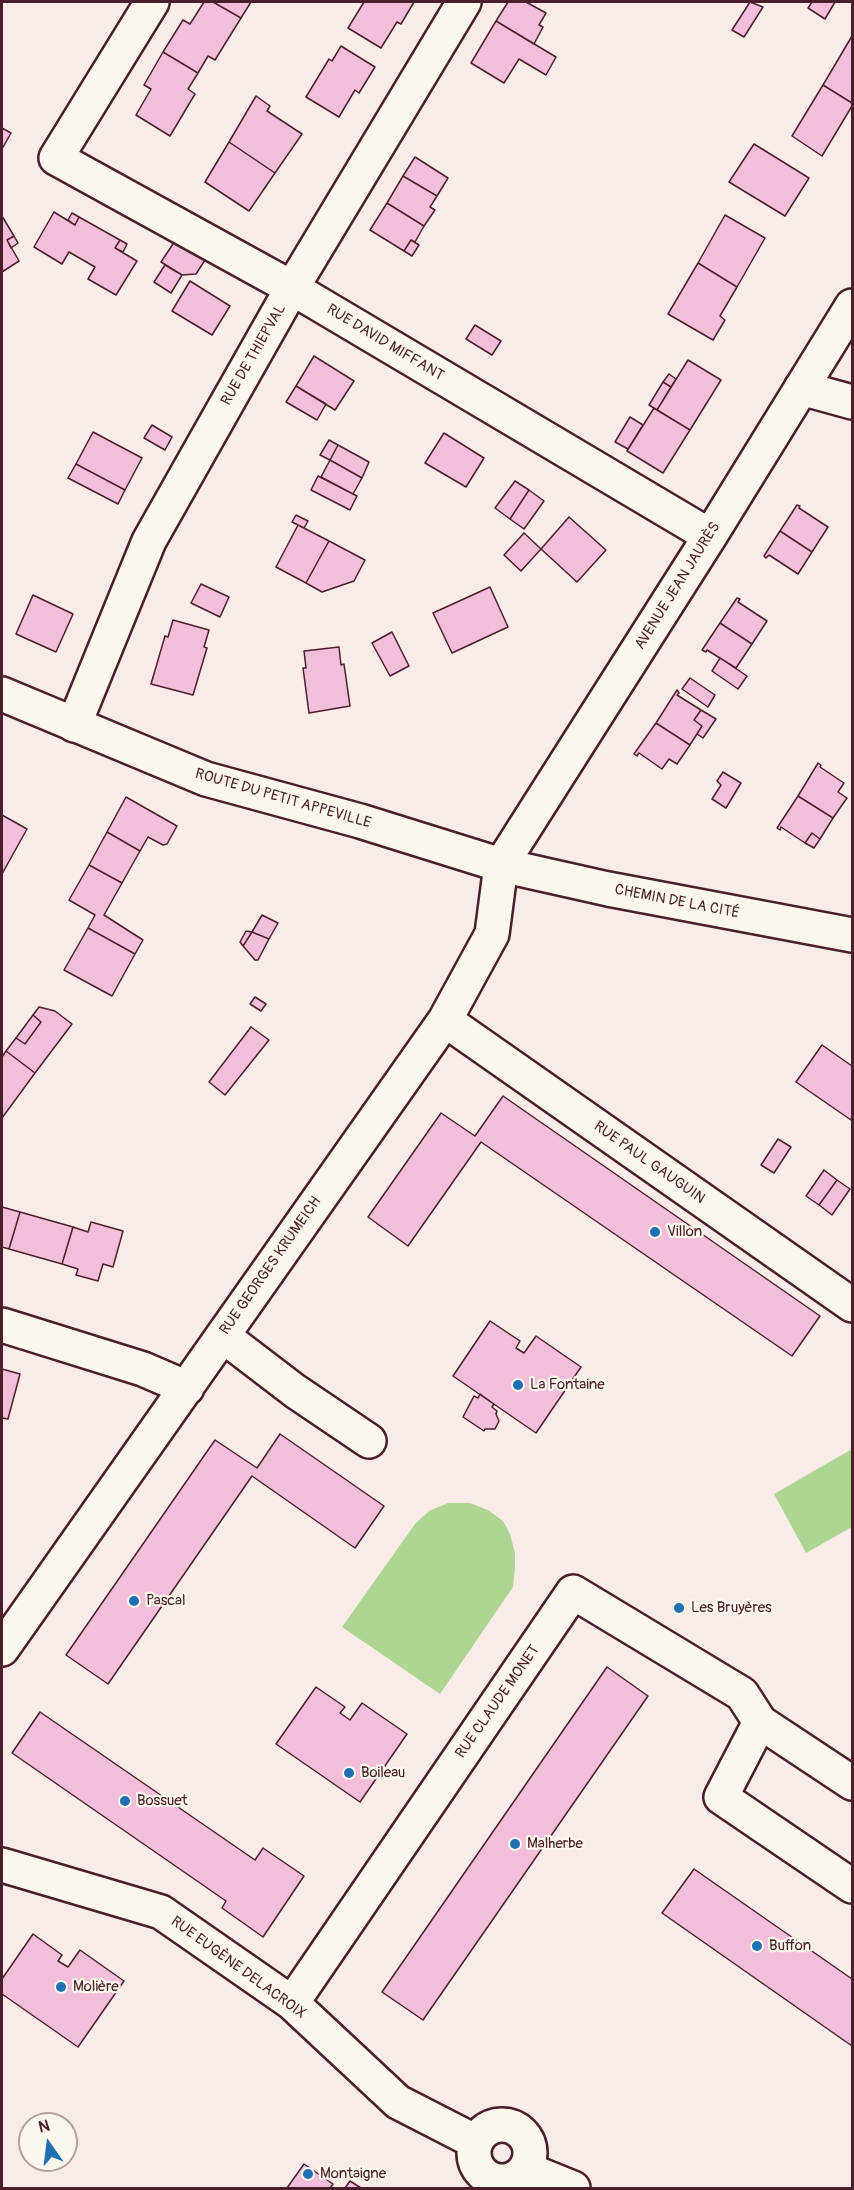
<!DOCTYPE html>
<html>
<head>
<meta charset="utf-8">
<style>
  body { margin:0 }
  #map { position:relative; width:854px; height:2190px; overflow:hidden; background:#f9ece8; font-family:Pangolin,sans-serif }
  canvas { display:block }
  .frame { position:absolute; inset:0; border:3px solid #4a1f2b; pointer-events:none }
  .north { position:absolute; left:18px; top:2112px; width:60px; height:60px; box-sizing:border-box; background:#fbf7ec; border:2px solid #b4a19f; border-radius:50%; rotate:346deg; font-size:16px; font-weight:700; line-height:24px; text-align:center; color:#4a1f2b }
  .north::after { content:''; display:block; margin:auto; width:21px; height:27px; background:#1f6fb2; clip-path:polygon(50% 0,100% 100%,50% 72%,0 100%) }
</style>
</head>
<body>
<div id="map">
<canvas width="854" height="2190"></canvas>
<div class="frame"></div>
<div class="north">N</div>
</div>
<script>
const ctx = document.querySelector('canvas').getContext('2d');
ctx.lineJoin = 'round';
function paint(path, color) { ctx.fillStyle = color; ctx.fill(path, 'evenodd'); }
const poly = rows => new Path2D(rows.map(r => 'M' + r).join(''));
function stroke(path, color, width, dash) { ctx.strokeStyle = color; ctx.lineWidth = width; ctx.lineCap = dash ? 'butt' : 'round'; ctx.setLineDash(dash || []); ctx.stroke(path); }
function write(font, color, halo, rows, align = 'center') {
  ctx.font = font + ' Pangolin,sans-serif'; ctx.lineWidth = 4.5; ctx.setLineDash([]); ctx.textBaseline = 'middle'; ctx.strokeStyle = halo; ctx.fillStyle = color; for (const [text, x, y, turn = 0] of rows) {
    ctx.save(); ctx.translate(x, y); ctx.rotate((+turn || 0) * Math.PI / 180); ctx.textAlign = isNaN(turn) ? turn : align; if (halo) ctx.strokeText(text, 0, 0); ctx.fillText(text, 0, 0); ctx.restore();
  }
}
paint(poly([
  [852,1449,852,1527,806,1553,774,1494],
  [448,1503,470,1503,488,1510,503,1521,510,1534,515,1553,515,1568,513,1587,440,1694,342,1627,415,1524,429,1511]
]), '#aed692');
const building = poly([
  [204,2,213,2,241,18,215,60,208,56,198,73,163,52,183,20,190,24,204,2],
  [213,2,251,2,241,18,213,2],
  [364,2,414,2,401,24,397,22,381,48,348,28,364,2],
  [508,2,526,2,546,13,539,25,543,27,534,44,496,21,508,2],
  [750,2,763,7,744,37,732,30,750,2],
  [812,2,835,2,825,19,808,8,812,2],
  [496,21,556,57,546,75,519,59,504,83,471,63,496,21],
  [852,36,852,103,823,85,852,36],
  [341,46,375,67,359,93,355,90,339,117,306,97,329,59,332,61,341,46],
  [163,52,198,73,188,89,195,94,170,136,136,115,151,89,144,85,163,52],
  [823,85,852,103,852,106,822,156,792,136,823,85],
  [256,96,270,106,267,111,302,134,275,173,229,142,256,96],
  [2,128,11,133,2,149,2,128],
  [229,142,275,173,249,211,205,182,229,142],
  [754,144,809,178,785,216,729,182,754,144],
  [415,157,448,178,437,196,403,176,415,157],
  [403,176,437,196,430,207,435,210,424,226,387,203,403,176],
  [387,203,424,226,415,242,411,240,404,251,370,230,387,203],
  [54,212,75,225,79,217,120,240,115,248,137,261,116,295,88,279,95,267,69,252,62,264,34,247,54,212],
  [72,213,79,217,75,225,68,220,72,213],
  [725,215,765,238,737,287,698,263,725,215],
  [2,216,14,236,7,240,19,261,2,272,2,216],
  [14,236,18,243,11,248,7,240,14,236],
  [120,240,127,244,123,252,115,248,120,240],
  [411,240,419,245,412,256,404,251,411,240],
  [175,241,205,260,196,274,182,275,161,262,175,241],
  [698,263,737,287,720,316,725,320,713,340,668,314,698,263],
  [165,265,182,275,171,293,154,282,165,265],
  [190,281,230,306,212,335,172,311,190,281],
  [475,325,501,341,492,355,466,339,475,325],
  [314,356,354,381,335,410,296,386,314,356],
  [688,360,721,380,690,430,657,410,688,360],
  [669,374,676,379,671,387,663,382,669,374],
  [663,382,671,387,657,410,649,405,663,382],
  [296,386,326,404,317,420,286,402,296,386],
  [654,408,690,430,663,473,627,451,654,408],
  [630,417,643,425,628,449,615,442,630,417],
  [152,425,172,437,165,450,144,438,152,425],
  [93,432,142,458,125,490,76,464,93,432],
  [444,433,484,458,466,487,425,463,444,433],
  [329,440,338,445,330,460,320,455,329,440],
  [338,445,369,462,362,478,330,460,338,445],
  [330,460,362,478,353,494,321,477,330,460],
  [76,464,125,490,118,504,68,478,76,464],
  [318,476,357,496,350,510,311,490,318,476],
  [515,481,529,490,510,519,495,508,515,481],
  [529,490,544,501,524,529,510,519,529,490],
  [797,505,800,506,799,508,828,527,812,552,780,531,797,505],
  [296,515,308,521,304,528,292,522,296,515],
  [569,517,606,550,577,582,541,549,569,517],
  [298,525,329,541,306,583,276,567,298,525],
  [780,531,812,552,798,574,769,555,766,558,764,556,780,531],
  [524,533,541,549,521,571,504,555,524,533],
  [329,541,365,560,354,581,322,592,306,583,329,541],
  [201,584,229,597,220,617,191,603,201,584],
  [490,587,508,627,452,653,433,613,490,587],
  [33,595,73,614,56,652,16,634,33,595],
  [737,598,740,599,738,602,767,621,752,644,720,623,737,598],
  [173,620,209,630,204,647,207,648,193,695,151,684,165,636,168,637,173,620],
  [720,623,752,644,736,668,707,650,706,652,702,650,720,623],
  [392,632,409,666,390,676,372,643,392,632],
  [339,647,341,665,344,664,350,706,309,713,303,668,306,668,304,651,339,647],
  [720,658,747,676,738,689,712,671,720,658],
  [690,678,715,695,708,707,682,689,690,678],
  [677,690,679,693,677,695,701,710,694,720,702,726,690,745,656,723,677,690],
  [701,710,716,719,703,738,697,734,702,726,694,720,701,710],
  [656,723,690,745,677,764,669,759,662,769,639,753,637,756,634,754,656,723],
  [818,763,821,765,820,767,844,783,838,792,847,798,833,818,798,796,818,763],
  [723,772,741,783,726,808,712,799,721,785,717,781,723,772],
  [798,796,833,818,820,839,812,833,805,843,781,827,780,830,777,828,798,796],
  [126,797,177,826,167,844,163,845,148,837,140,851,107,832,126,797],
  [2,815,27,829,2,874,2,815],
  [107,832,140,851,122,883,89,865,107,832],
  [812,833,820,839,814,848,805,843,812,833],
  [89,865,122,883,104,915,143,940,135,954,88,928,95,915,69,900,89,865],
  [262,915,278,923,269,939,252,932,262,915],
  [88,928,135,954,112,996,64,970,88,928],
  [246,931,252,932,243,946,240,942,246,931],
  [252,932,269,939,258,960,255,960,243,946,252,932],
  [255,997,266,1004,261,1011,250,1004,255,997],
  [39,1007,55,1011,72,1024,35,1073,6,1051,16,1038,25,1044,41,1022,33,1015,39,1007],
  [33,1015,41,1022,25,1044,16,1038,33,1015],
  [251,1027,269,1040,225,1095,209,1082,251,1027],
  [822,1045,852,1066,852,1117,851,1120,796,1082,822,1045],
  [6,1051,35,1073,2,1118,2,1057,6,1051],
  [503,1096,820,1316,792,1356,481,1142,408,1246,368,1217,441,1113,475,1136,503,1096],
  [778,1139,791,1147,774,1173,761,1165,778,1139],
  [824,1170,837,1180,819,1205,806,1196,824,1170],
  [837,1180,850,1189,832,1215,819,1205,837,1180],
  [2,1207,20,1212,9,1249,2,1247,2,1207],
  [20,1212,73,1227,62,1264,9,1249,20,1212],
  [91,1222,123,1231,113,1267,103,1264,98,1281,76,1275,78,1269,62,1264,73,1227,88,1232,91,1222],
  [490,1321,520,1341,516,1348,524,1353,536,1336,581,1367,536,1433,453,1376,490,1321],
  [2,1369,20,1374,8,1419,2,1418,2,1369],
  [480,1394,494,1404,492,1407,497,1411,496,1414,499,1421,495,1429,485,1429,484,1431,463,1417,474,1396,478,1398,480,1394],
  [280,1434,384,1506,355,1548,252,1476,108,1684,66,1655,215,1440,257,1468,280,1434],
  [607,1667,648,1696,423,2020,382,1992,607,1667],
  [316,1687,345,1707,340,1713,350,1720,362,1703,407,1734,360,1802,276,1744,316,1687],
  [40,1712,255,1860,263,1848,304,1876,263,1937,222,1908,226,1901,12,1753,40,1712],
  [694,1869,852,1979,852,2046,662,1913,694,1869],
  [33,1934,62,1955,58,1961,68,1967,80,1950,124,1981,78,2047,2,1994,2,1979,33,1934],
  [304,2164,333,2184,330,2188,287,2188,304,2164],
  [350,2181,361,2188,345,2188,350,2181]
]);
paint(building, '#f2beda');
stroke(building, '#4a1f2b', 1.5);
const minor = poly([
  [152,2,56,158,292,288,710,536],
  [801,388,852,402],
  [74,725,149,541,292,288,464,2],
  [445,1020,852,1305],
  [2,1325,143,1369,187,1388],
  [223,1336,295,1391,369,1441],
  [2,1649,445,1020,492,934,501,865,710,536,852,306],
  [760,1722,721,1797,852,1886],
  [2,1865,161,1912,292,2003,398,2102,476,2142],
  [292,2003,573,1592,742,1694,760,1722,852,1783],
  '474 2153a28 28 0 1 1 56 0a28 28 0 1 1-56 0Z',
  [526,2169,573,2188]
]);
const major = poly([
  [2,694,206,779,360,821,501,865,608,889,852,935]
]);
stroke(minor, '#4a1f2b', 38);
stroke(major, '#4a1f2b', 38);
stroke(minor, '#fbf7ec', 33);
stroke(major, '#fbf7ec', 33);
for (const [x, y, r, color] of [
  [655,1232,6,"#1f6fb2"],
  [518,1385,6,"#1f6fb2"],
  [134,1601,6,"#1f6fb2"],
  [679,1608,6,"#1f6fb2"],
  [349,1773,6,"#1f6fb2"],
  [125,1801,6,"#1f6fb2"],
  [515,1844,6,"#1f6fb2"],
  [757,1946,6,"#1f6fb2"],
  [61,1987,6,"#1f6fb2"],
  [308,2174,6,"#1f6fb2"]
]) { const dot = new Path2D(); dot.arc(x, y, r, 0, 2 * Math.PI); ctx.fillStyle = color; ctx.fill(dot); stroke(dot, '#fbf7ec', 2); }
write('15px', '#4a1f2b', '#fbf7ec', [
  ["RUE DAVID MIFFANT",385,343,31],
  ["RUE DE THIEPVAL",254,355,-60],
  ["AVENUE JEAN JAURÈS",678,586,-58],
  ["ROUTE DU PETIT APPEVILLE",283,799,16],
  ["CHEMIN DE LA CITÉ",677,902,11],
  ["RUE PAUL GAUGUIN",649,1163,35],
  ["RUE GEORGES KRUMEICH",271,1266,-55],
  ["RUE CLAUDE MONET",498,1702,-55],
  ["RUE EUGÈNE DELACROIX",238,1968,36]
]);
write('15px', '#4a1f2b', '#fbf7ec', [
  ["Villon",667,1232],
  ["La Fontaine",530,1385],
  ["Pascal",146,1601],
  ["Les Bruyères",691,1608],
  ["Boileau",361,1773],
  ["Bossuet",137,1801],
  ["Malherbe",527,1844],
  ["Buffon",769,1946],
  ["Molière",73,1987],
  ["Montaigne",320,2174]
], 'left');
</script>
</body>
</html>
